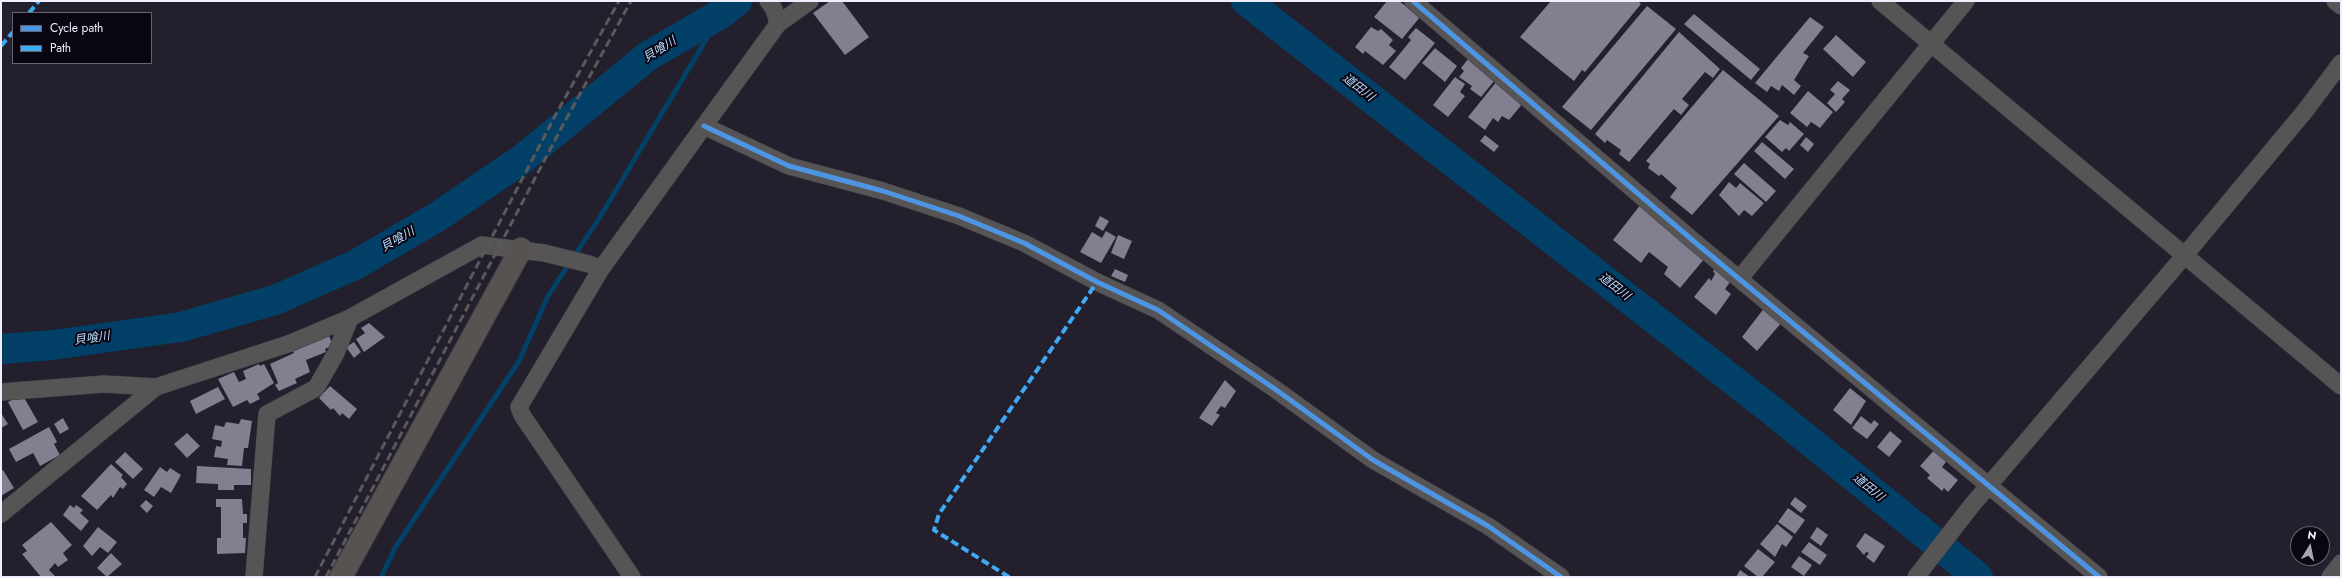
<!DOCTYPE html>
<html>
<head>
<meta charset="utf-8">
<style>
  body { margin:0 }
  #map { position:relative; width:2342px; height:578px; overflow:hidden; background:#231f2c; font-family:Jost,sans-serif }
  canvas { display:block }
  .frame { position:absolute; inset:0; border:2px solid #f1ecfe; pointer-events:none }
  .legend { position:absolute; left:12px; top:12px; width:140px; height:52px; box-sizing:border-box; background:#0a0611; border:1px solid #666270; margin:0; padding:5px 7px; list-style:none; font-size:12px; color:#f1ecfe }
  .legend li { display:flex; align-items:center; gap:8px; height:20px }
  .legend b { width:20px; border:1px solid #666270 }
  .north { position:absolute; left:2290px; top:526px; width:40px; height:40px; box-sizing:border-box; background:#0a0611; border:1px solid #666270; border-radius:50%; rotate:10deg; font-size:11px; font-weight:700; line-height:16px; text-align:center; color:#f1ecfe }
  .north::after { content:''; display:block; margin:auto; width:14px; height:18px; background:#a9a4b4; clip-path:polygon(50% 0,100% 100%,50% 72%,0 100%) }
</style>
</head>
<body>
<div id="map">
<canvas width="2342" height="578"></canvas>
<div class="frame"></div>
<ul class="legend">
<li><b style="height:5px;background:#4d94e3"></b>Cycle path</li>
<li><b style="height:5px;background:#3fa9f5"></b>Path</li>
</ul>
<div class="north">N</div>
</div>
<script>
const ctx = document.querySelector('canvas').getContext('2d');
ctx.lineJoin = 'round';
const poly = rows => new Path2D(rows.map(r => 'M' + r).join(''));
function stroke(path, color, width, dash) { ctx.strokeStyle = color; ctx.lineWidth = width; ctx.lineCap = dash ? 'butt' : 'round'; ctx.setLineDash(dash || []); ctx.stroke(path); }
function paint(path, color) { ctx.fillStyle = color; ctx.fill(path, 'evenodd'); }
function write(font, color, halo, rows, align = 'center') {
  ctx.font = font + ' Jost,"Noto Sans JP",sans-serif'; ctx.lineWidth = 4; ctx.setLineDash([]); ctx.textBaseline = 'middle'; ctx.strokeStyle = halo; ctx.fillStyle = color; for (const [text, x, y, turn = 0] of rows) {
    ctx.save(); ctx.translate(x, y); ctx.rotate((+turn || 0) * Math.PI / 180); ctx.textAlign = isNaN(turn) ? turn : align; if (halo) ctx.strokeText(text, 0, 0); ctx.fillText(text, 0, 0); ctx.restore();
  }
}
stroke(poly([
  [381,577,395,548,519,361,548,296,600,217,722,13]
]), '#034068', 5);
stroke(poly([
  [1246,1,1770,409,1978,577],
  [1,349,53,345,181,327,275,300,355,265,437,217,521,160,648,56,722,13,737,1]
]), '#034068', 30);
paint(poly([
  [830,1,842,1,869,37,845,55,813,13],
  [1387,1,1399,1,1420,17,1402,39,1374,17],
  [1551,1,1638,1,1641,4,1585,72,1582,70,1574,81,1520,37],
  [1647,6,1676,29,1591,130,1562,107],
  [1694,14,1760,69,1751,80,1684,24],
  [1810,17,1824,27,1803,53,1809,56,1794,80,1801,86,1794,95,1782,85,1779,91,1771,86,1767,92,1755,83],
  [1371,27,1378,31,1381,29,1393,40,1389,45,1396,51,1383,65,1365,51,1363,54,1355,47],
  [1416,28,1435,43,1405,80,1389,67,1411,40,1408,37],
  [1679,32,1720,69,1713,78,1705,72,1682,99,1689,105,1681,115,1674,109,1629,162,1619,154,1621,150,1607,140,1605,143,1595,134],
  [1836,35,1866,62,1853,77,1823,49],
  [1435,48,1457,66,1445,82,1422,63],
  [1468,59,1495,80,1481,97,1470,89,1472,86,1459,77,1464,71,1461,68],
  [1723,70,1779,116,1692,215,1670,197,1677,188,1661,174,1659,176,1648,168,1650,164,1646,161],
  [1455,77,1465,84,1460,92,1465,96,1448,117,1433,105],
  [1497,81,1523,103,1509,120,1502,116,1498,122,1493,118,1485,130,1468,117],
  [1838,81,1850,90,1842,99,1845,102,1836,112,1827,103,1835,94,1830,90],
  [1808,91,1833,112,1820,128,1811,122,1807,127,1790,113],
  [1780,120,1788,125,1790,122,1804,134,1789,151,1786,148,1782,152,1765,137],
  [1485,135,1499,146,1494,152,1480,141],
  [1806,137,1814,144,1808,152,1800,145],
  [1762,142,1794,169,1785,179,1754,151],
  [1744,163,1776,191,1766,202,1734,174],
  [1729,182,1736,188,1740,183,1764,203,1752,216,1744,210,1739,216,1719,195],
  [1641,204,1705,258,1680,288,1664,274,1668,267,1649,252,1641,263,1613,240],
  [1100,216,1109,221,1103,231,1095,226],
  [1106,231,1116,237,1101,263,1080,252,1092,232,1102,238],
  [1118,235,1132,241,1124,259,1111,253],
  [1718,266,1733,278,1725,289,1731,294,1716,315,1694,297,1709,278,1711,281,1715,274,1713,271],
  [1115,269,1128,275,1125,282,1111,276],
  [1765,307,1783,321,1757,351,1742,337],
  [369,323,385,337,364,352,356,339,365,333,361,328],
  [329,336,333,345,325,349,326,352,306,360,310,372,295,379,297,383,279,391,275,385,278,383,270,364,294,353,292,349],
  [354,342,361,352,354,358,346,347],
  [259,364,260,366,264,364,274,383,257,394,260,399,250,404,247,400,233,407,218,379,234,372,239,382,246,379,243,371],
  [1225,380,1236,391,1225,408,1221,406,1216,413,1220,415,1212,426,1199,418],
  [330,386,357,409,349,419,342,413,340,416,333,408,331,410,319,398],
  [218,387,225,399,196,414,190,401],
  [1850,388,1866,401,1851,425,1833,410],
  [22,394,38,422,23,430,8,402],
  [1,413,8,424,1,428],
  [1861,416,1871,424,1874,420,1879,424,1867,439,1852,428],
  [63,418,69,429,60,434,54,424],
  [241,419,252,421,248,448,244,448,242,466,227,465,228,459,214,457,216,446,221,447,222,441,212,439,215,425,224,427,226,422,239,424],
  [49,427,57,442,54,444,60,455,40,466,33,453,16,462,9,449],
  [1890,431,1902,441,1889,457,1877,447],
  [187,433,200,446,187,458,174,444],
  [1936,448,1949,458,1942,467,1958,480,1948,492,1944,488,1942,491,1927,478,1930,475,1920,466],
  [125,452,143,469,133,479,115,462],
  [111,464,123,475,121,477,127,484,123,489,120,487,113,498,111,495,97,510,81,496],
  [197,466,251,469,251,485,234,485,234,490,218,490,218,484,196,483],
  [160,467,167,472,170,468,181,475,171,493,161,487,154,497,144,490],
  [3,470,14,488,1,496,1,471],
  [1795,497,1807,506,1801,513,1790,504],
  [216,499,242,499,243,514,247,514,247,523,243,523,243,538,246,538,245,553,217,554,217,538,221,538,221,507,216,507],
  [146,500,153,506,147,513,140,506],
  [70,505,74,508,76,505,83,510,80,513,89,521,81,531,63,515],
  [1788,508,1805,520,1795,534,1778,522],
  [51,522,72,545,63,553,68,560,58,567,55,563,49,570,56,577,41,577,22,554,27,551,22,545],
  [1777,524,1793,537,1786,547,1782,544,1775,557,1760,544],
  [98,527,117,542,108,553,100,547,92,556,83,546],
  [1817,527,1828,535,1821,546,1810,538],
  [1865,533,1885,546,1874,563,1866,557,1869,553,1866,552,1864,555,1856,546],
  [1809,542,1827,555,1820,565,1801,552],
  [1758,549,1775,562,1762,577,1758,577,1744,566],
  [111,553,122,564,107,577,97,568],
  [1799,556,1812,565,1804,576,1791,567],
  [1740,570,1750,577,1736,577]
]), '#847e91');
const street = poly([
  [768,1,774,9,778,24],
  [1413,1,1697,244,2099,577],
  [1880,1,2341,386],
  [2335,1,2341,6],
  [704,126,789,166,883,191,959,216,1024,243,1097,282,1158,310,1275,389,1373,460,1488,526,1561,577],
  [1740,278,1966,1],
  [1,392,104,384,156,387],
  [1,514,156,387,288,344,350,318,482,245,544,253,589,264,601,269],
  [254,577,267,414,316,388,336,353,350,318],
  [632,577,522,415,519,407,601,269,704,126,778,24,810,1],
  [1916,577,1972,505,2185,255,2305,111,2341,63],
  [2330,577,2341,563]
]);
const secondary = poly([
  [341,577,521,249]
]);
stroke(street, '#413d49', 18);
stroke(secondary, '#413d49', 24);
stroke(street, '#565454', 17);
stroke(secondary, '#565351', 22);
stroke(poly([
  [315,577,556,114,619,1],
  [326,577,564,123,631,1]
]), '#5b595b', 3, [8, 4]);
stroke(poly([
  [29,13,39,1],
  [1,46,13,32],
  [1009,577,934,530,939,514,1097,282]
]), '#3fa9f5', 4, [8, 4]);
stroke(poly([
  [1413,1,1697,244,2099,577],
  [704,126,789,166,883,191,959,216,1024,243,1097,282,1158,310,1275,389,1373,460,1488,526,1561,577]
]), '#4d94e3', 5);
write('italic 12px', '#b9ddfe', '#0a0611', [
  ["貝喰川",660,50,-32],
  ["道田川",1358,88,38],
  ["貝喰川",398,240,-30],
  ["道田川",1614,287,38],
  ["貝喰川",92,339,-8],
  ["道田川",1868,488,39]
]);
</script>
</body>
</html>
